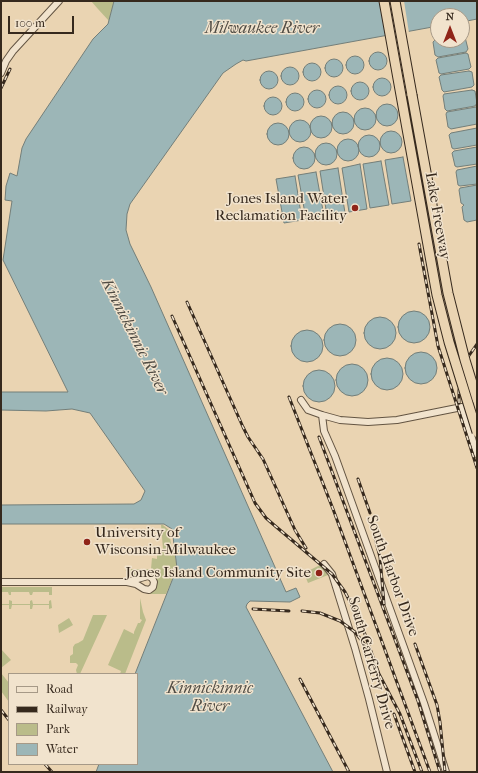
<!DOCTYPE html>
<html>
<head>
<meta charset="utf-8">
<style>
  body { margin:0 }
  #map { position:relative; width:478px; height:773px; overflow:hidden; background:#ead4b2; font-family:"IM FELL French Canon",serif }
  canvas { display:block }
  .frame { position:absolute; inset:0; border:2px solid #36291d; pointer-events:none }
  .legend { position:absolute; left:8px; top:673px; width:130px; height:92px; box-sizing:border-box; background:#f1e3cd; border:1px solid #a69987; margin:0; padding:5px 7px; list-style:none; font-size:12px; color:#36291d }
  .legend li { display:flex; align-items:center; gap:8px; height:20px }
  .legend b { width:20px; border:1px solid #a69987 }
  .north { position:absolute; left:430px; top:8px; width:40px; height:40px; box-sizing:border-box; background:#f1e3cd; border:1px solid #a69987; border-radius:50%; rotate:0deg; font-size:11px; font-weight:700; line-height:16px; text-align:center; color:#36291d }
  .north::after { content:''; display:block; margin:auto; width:14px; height:18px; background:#8f2418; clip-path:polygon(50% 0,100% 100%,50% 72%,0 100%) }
  .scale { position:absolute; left:8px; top:16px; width:66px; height:18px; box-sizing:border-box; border:2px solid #36291d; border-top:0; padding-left:5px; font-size:12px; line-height:14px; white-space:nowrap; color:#36291d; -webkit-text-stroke:3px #f1e3cd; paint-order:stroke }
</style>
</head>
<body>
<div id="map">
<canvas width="478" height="773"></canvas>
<div class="frame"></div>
<ul class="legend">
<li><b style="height:5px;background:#f1e3cd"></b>Road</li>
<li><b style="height:5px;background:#36291d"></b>Railway</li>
<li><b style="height:11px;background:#babc8a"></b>Park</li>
<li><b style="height:11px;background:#9cb6b7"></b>Water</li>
</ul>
<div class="north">N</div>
<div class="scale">100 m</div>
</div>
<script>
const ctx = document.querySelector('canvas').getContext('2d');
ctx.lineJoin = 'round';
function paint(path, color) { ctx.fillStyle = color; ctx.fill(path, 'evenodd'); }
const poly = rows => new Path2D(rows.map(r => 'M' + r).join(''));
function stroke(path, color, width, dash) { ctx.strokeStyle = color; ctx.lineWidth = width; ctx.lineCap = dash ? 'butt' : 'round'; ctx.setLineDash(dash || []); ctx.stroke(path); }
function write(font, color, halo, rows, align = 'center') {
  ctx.font = font + ' "IM FELL French Canon",serif'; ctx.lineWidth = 3; ctx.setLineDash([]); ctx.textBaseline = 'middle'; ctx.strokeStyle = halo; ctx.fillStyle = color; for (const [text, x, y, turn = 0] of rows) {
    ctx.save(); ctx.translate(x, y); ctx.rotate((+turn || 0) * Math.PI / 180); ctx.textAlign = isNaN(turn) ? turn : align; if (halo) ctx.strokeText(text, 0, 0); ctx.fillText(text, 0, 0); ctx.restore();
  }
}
paint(poly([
  [91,1,114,1,109,21,98,9],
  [161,525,163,525,169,530,172,551,173,555,175,555,177,568,166,594,150,594,152,573,147,572,134,576,125,570,130,570,131,569,151,569,152,558,157,559,157,555,156,554,161,553,162,549,163,549],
  [320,565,328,575,308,583,304,573],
  [1,587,52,587,52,595,49,595,49,592,33,592,32,595,30,595,29,592,11,592,11,595,9,595,8,592,1,592],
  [140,598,143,612,146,620,125,674,120,674,121,671,108,665,124,629,134,634,134,632,138,623,140,623,142,620,140,619],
  [9,600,12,601,12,604,30,604,30,601,32,600,33,604,49,604,49,601,51,600,52,608,49,609,49,605,33,605,32,609,30,609,30,605,12,605,11,609,9,609,9,605,1,605,1,604,9,604],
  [93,615,107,615,80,674,77,674,76,670,78,665,76,663,70,663,70,656,73,654,73,647,75,644,78,643,83,640],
  [69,618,73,625,59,633,58,625],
  [1,649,11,660,1,668],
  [1,673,9,683,9,702,1,691]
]), '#babc8a');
const water = poly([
  [114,1,477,1,477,19,462,22,462,16,438,16,438,26,246,61,243,60,236,64,223,73,218,80,130,204,127,214,126,230,130,244,151,287,286,592,296,588,300,597,290,602,250,601,247,604,246,607,333,772,96,772,99,764,137,764,137,674,135,674,177,568,172,529,164,524,1,524,1,505,134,504,141,500,145,491,90,413,72,409,46,411,1,410,1,392,68,392,3,260,12,201,5,200,6,186,10,173,17,176,22,148,26,139,93,39,108,24,114,1],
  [462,35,465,37,468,49,466,52,438,57,435,55,433,42,435,40,462,40,462,35],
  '369 61a9 9 0 1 1 18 0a9 9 0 1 1-18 0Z',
  [466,53,468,54,471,67,469,69,441,74,439,73,436,60,438,58,466,53],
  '346 65a9 9 0 1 1 18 0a9 9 0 1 1-18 0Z',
  '325 68a9 9 0 1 1 18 0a9 9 0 1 1-18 0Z',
  '303 72a9 9 0 1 1 18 0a9 9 0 1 1-18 0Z',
  '281 76a9 9 0 1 1 18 0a9 9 0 1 1-18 0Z',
  '260 80a9 9 0 1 1 18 0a9 9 0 1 1-18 0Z',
  [469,71,472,72,474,85,472,87,444,92,442,90,439,77,441,75,469,71],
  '373 87a9 9 0 1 1 18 0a9 9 0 1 1-18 0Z',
  '351 91a9 9 0 1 1 18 0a9 9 0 1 1-18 0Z',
  '329 95a9 9 0 1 1 18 0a9 9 0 1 1-18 0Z',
  '308 99a9 9 0 1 1 18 0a9 9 0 1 1-18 0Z',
  [472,90,475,91,477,103,475,106,447,111,445,109,443,96,444,94,472,90],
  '286 102a9 9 0 1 1 18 0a9 9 0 1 1-18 0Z',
  '264 106a9 9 0 1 1 18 0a9 9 0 1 1-18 0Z',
  '376 115a11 11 0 1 1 22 0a11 11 0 1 1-22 0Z',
  [476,107,477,108,477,124,451,129,448,127,446,114,447,112,476,107],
  '354 119a11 11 0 1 1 22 0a11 11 0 1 1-22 0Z',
  '332 123a11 11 0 1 1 22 0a11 11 0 1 1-22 0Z',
  '310 127a11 11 0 1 1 22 0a11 11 0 1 1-22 0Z',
  '289 131a11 11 0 1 1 22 0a11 11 0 1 1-22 0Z',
  '267 134a11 11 0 1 1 22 0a11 11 0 1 1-22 0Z',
  [477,128,477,145,454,149,452,148,449,135,451,133,477,128],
  '380 142a11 11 0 1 1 22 0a11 11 0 1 1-22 0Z',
  '358 146a11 11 0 1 1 22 0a11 11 0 1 1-22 0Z',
  '337 150a11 11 0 1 1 22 0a11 11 0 1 1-22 0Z',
  '315 154a11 11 0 1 1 22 0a11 11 0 1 1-22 0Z',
  [477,147,477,164,457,167,455,166,452,153,454,151,477,147],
  '293 158a11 11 0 1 1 22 0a11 11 0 1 1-22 0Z',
  [403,157,411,201,392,204,385,160,403,157],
  [381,161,389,205,370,208,363,164,381,161],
  [360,164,367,209,349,212,342,168,360,164],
  [477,166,477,184,460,186,458,185,456,172,457,170,477,166],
  [338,168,345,213,327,216,320,171,338,168],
  [316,172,324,216,306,219,298,175,316,172],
  [295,176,302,220,284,223,276,179,295,176],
  [477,185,477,220,467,222,464,220,462,207,464,205,461,203,459,190,460,188,477,185],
  '398 327a16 16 0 1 1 32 0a16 16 0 1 1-32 0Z',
  '364 333a16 16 0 1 1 32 0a16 16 0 1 1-32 0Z',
  '324 340a16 16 0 1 1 32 0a16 16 0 1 1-32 0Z',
  '291 346a16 16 0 1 1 32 0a16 16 0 1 1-32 0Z',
  '405 368a16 16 0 1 1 32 0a16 16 0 1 1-32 0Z',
  '371 374a16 16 0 1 1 32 0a16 16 0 1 1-32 0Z',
  '336 380a16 16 0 1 1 32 0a16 16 0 1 1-32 0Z',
  '303 386a16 16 0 1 1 32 0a16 16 0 1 1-32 0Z'
]);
paint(water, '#9cb6b7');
stroke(water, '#737e79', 1);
paint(poly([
  [380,1,404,1,409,33,386,37]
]), '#ead4b2');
const minor = poly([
  [1,73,6,61,13,51,59,1],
  [301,400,308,410,322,415,340,420,368,422,397,420,462,407,477,454],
  [322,415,324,431,335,456,424,703,446,772],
  [324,564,332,574,355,648,369,699,387,772],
  [148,576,152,578,154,582,153,587,149,590,144,589,136,584,127,582,148,576],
  [1,582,127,582]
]);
const highway = poly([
  [395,1,412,95]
]);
stroke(minor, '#635442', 8);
stroke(highway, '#36291d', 11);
stroke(minor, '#f1e3cd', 6);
stroke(highway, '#ead4b2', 9);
const rail = poly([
  [1,88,10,69],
  [419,244,438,346,477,468],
  [187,302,243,427,248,437,263,459,295,530,306,548],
  [172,316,255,503,266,518,274,525,332,574,345,592,361,623,379,674,400,714,422,772],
  [289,397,333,509,430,772],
  [459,403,459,390,464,369,468,357,477,344],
  [319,437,418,701,440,772],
  [358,479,370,513],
  [375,538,380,557,384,604],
  [253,609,289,611],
  [302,611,320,613,340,621,355,632,365,645],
  [415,644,437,705,440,722,445,772],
  [300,679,349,772],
  [1,710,9,720],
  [394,714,415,772],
  [45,764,52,772]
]);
stroke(rail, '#36291d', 3);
stroke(rail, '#f1e3cd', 1.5, [4.5]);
const highwayBridge = poly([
  [384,1,437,295,449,342,477,432],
  [412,95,448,293,465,360,477,399]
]);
stroke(highwayBridge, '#36291d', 11, []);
stroke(highwayBridge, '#ead4b2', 9);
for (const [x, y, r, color] of [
  [355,208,4,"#8f2418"],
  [87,542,4,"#8f2418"],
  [319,573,4,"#8f2418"]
]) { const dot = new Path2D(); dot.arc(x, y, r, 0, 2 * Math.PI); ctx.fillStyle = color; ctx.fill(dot); stroke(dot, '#f1e3cd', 1.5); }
write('15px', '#36291d', '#f1e3cd', [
  ["Jones Island Water",347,199],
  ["Reclamation Facility",347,216],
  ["University of",95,533,"left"],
  ["Wisconsin-Milwaukee",95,550,"left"],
  ["Jones Island Community Site",311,573]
], 'right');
write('15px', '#36291d', '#f1e3cd', [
  ["Lake Freeway",437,216,80],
  ["South Harbor Drive",392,576,70],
  ["South Carferry Drive",371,663,74]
]);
write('italic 16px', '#504c44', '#f1e3cd', [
  ["Milwaukee River",262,29],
  ["Kinnickinnic River",134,337,63],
  ["Kinnickinnic",210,689],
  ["River",210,707]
]);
</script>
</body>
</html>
